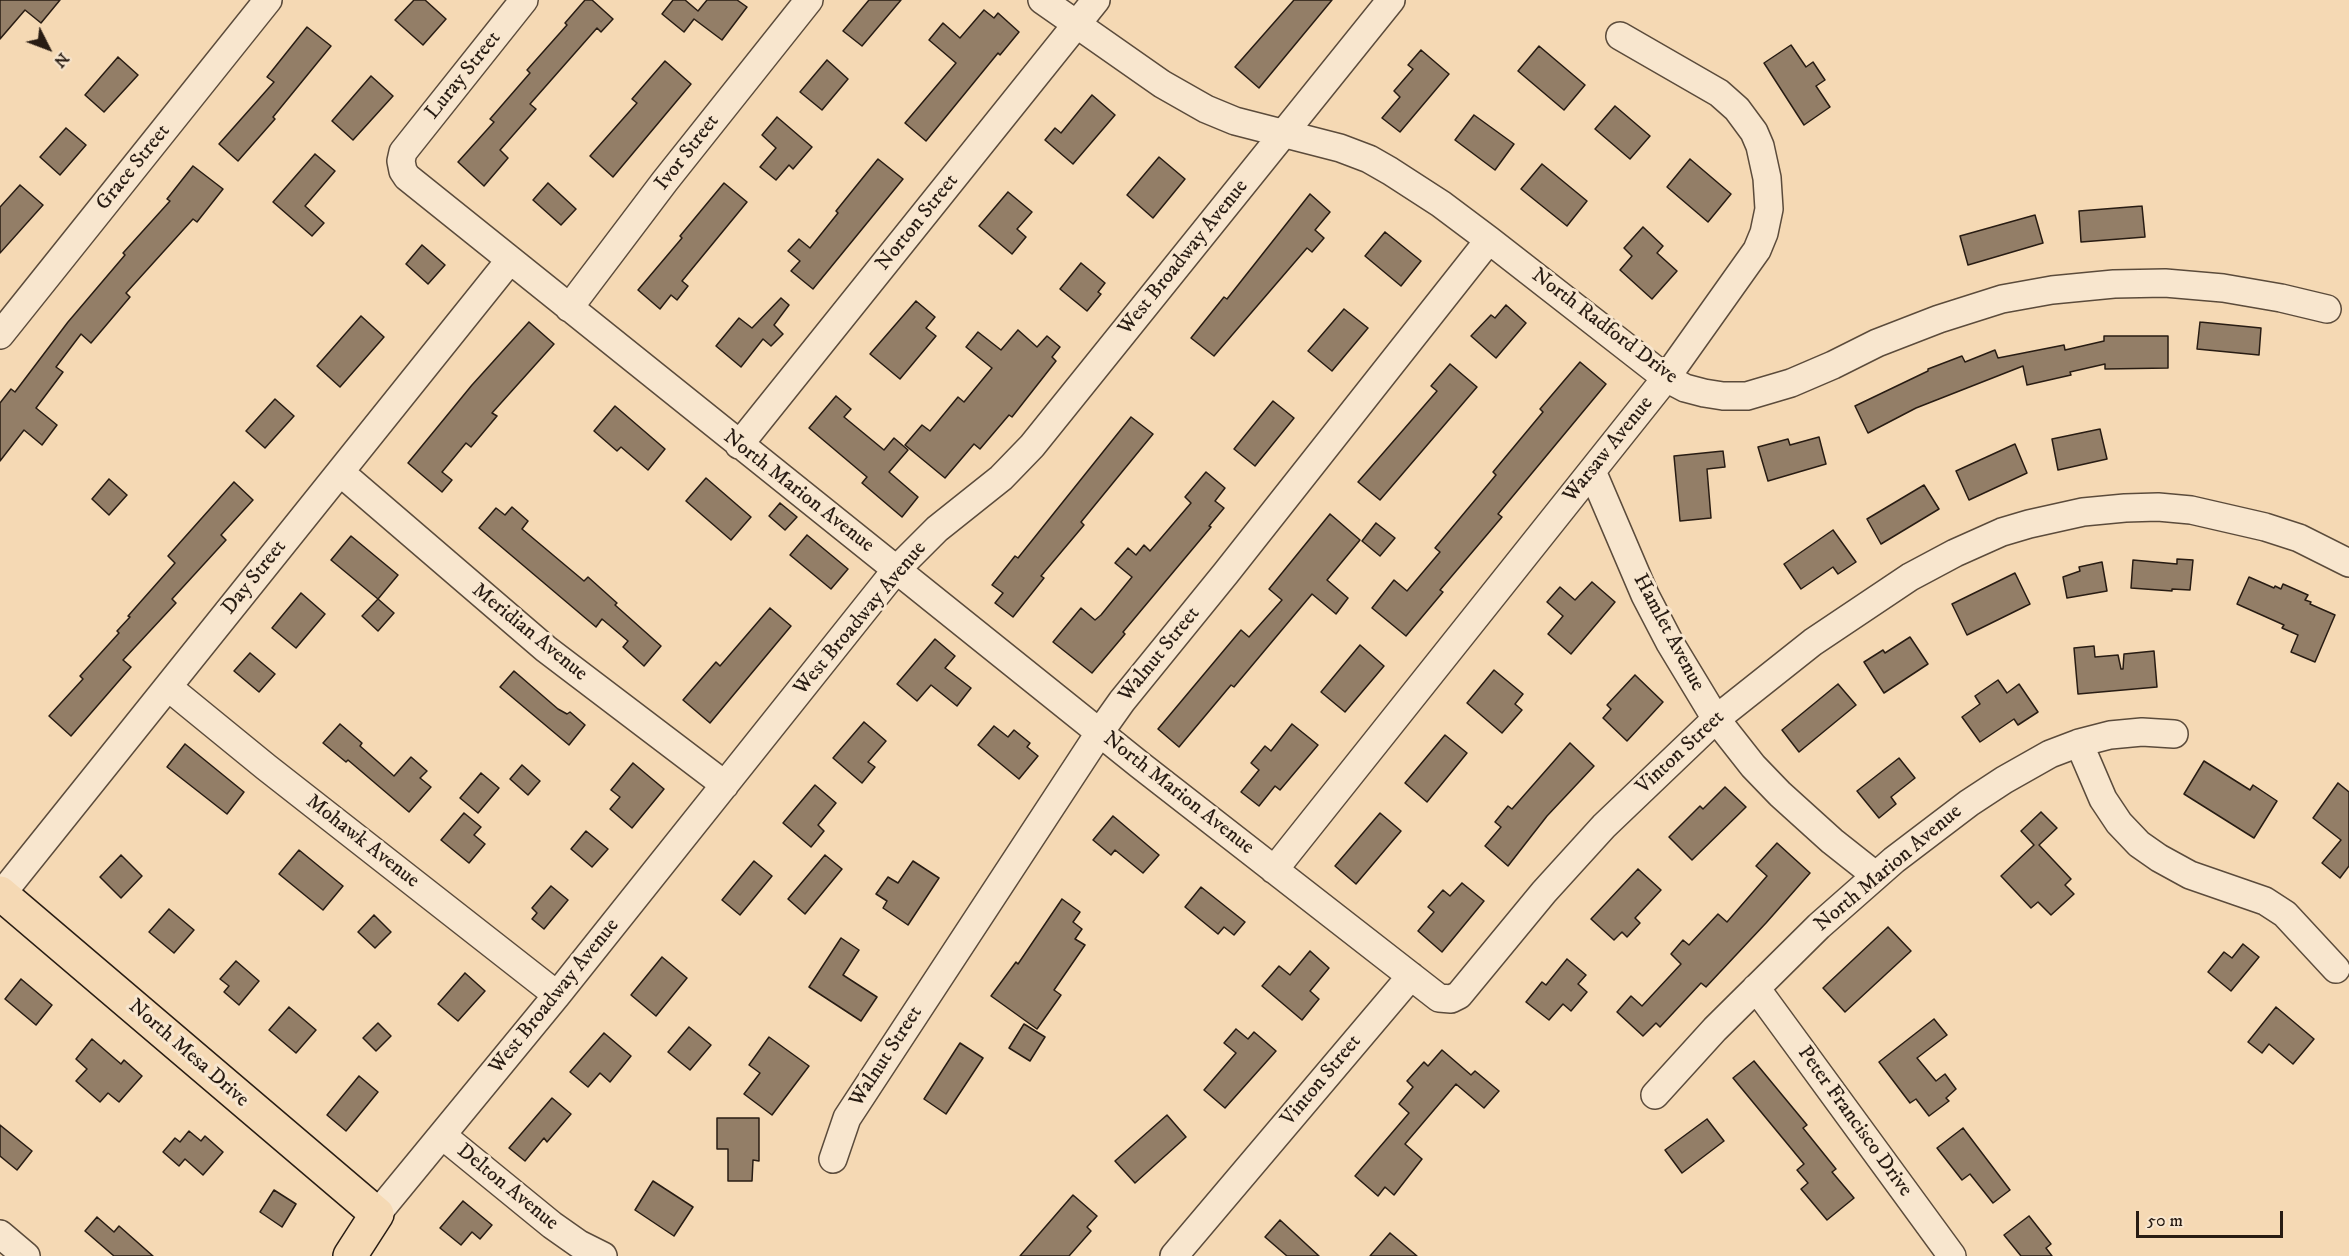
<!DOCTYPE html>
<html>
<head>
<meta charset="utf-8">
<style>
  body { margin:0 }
  #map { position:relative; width:2349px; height:1256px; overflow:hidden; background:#f5d9b4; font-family:"IM FELL DW Pica",serif }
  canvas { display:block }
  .north { position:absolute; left:18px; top:18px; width:60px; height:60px; -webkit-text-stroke:4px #f8e6ce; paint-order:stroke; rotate:132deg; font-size:16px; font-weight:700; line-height:24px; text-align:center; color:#281c13 }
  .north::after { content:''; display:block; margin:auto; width:21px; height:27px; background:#281c13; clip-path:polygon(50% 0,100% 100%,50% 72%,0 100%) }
  .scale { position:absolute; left:2136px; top:1211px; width:147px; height:27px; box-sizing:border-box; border:3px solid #281c13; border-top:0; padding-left:8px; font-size:18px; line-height:21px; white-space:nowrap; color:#281c13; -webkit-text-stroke:4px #f8e6ce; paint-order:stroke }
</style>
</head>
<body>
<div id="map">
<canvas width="2349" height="1256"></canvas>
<div class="north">N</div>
<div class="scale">50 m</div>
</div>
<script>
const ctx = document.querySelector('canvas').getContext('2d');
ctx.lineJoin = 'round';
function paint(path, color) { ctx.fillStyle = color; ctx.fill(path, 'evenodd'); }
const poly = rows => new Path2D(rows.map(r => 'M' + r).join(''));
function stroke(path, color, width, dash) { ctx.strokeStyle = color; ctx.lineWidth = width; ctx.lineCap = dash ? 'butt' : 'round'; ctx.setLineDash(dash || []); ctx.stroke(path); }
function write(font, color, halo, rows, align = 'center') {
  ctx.font = font + ' "IM FELL DW Pica",serif'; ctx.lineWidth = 6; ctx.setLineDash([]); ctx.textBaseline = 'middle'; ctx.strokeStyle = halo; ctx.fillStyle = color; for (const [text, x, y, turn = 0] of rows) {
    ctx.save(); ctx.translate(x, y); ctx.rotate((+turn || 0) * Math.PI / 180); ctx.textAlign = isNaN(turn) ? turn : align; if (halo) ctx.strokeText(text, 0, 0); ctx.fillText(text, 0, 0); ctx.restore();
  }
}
const building = poly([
  [0,0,60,0,41,23,25,10,0,39,0,0],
  [414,0,425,0,446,19,423,45,395,20,414,0],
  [585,0,592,0,613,19,601,32,597,28,530,104,536,109,500,150,508,158,484,186,458,162,494,122,490,119,530,73,527,70,567,25,565,23,585,0],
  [673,0,685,0,698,11,707,0,737,0,747,7,722,40,694,19,684,32,662,14,673,0],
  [869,0,901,0,862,46,843,31,869,0],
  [1294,0,1332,0,1259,88,1235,67,1294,0],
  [984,10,994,18,998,13,1019,32,1000,55,998,53,926,141,905,123,956,63,929,40,943,23,960,38,984,10],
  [307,27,331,46,273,117,275,119,238,161,219,144,274,82,267,77,307,27],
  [1791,45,1806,67,1813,62,1825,80,1816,86,1830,107,1804,125,1764,63,1791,45],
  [1539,46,1585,85,1564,110,1518,71,1539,46],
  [1421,50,1449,74,1400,132,1382,118,1400,97,1394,91,1413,69,1408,65,1421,50],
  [118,57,138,75,104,112,85,95,118,57],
  [827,60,848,79,822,110,800,92,827,60],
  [665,61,691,84,613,177,590,156,637,103,632,99,665,61],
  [371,76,393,96,353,140,332,121,371,76],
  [1092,95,1115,115,1073,164,1045,140,1055,128,1061,133,1092,95],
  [1615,106,1650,136,1630,159,1595,129,1615,106],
  [1474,115,1514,144,1495,170,1455,140,1474,115],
  [777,117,812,147,793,169,789,165,776,180,760,167,776,148,762,135,777,117],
  [66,128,86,145,60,175,40,157,66,128],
  [315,154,335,171,305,206,324,223,312,236,273,202,315,154],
  [1159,157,1185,179,1153,218,1127,195,1159,157],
  [878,159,903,179,813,289,791,271,800,261,788,251,799,239,810,248,838,213,836,211,878,159],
  [1690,159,1731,194,1708,222,1667,187,1690,159],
  [1542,164,1587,201,1567,226,1521,189,1542,164],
  [193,166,223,189,197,222,193,219,126,293,130,297,91,343,81,334,56,367,63,372,36,408,57,425,42,445,24,430,0,461,0,403,11,389,15,392,68,322,125,255,123,253,170,201,167,199,193,166],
  [548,183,576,209,561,225,533,200,548,183],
  [724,183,747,202,682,281,688,286,677,300,671,295,660,309,638,290,682,238,680,236,724,183],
  [20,185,43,205,0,253,0,207,20,185],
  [1008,192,1032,212,1017,229,1026,237,1012,254,979,226,1008,192],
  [1310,194,1330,212,1315,230,1324,238,1312,252,1307,248,1214,356,1191,338,1224,297,1227,299,1310,194],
  [2142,206,2145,237,2081,242,2079,211,2142,206],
  [2035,215,2043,243,1968,265,1960,236,2035,215],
  [1643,227,1663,246,1657,253,1677,271,1652,299,1620,270,1632,256,1624,248,1643,227],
  [1385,232,1421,261,1401,286,1365,256,1385,232],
  [422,245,445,265,428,284,406,264,422,245],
  [1081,263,1105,283,1098,292,1101,294,1087,311,1060,289,1081,263],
  [781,298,789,305,774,325,783,334,771,346,763,339,741,367,716,346,739,318,752,328,781,298],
  [916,301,935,317,926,328,936,336,900,379,870,354,916,301],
  [1506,305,1526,323,1496,358,1471,336,1491,315,1495,318,1506,305],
  [1344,309,1368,328,1332,371,1308,351,1344,309],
  [361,316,384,337,340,387,317,366,361,316],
  [529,322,554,344,492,413,497,416,471,447,466,443,442,472,452,480,442,492,408,463,472,385,529,322],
  [2200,322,2261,328,2259,355,2197,349,2200,322],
  [1018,330,1037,347,1047,336,1060,347,1052,357,1056,361,1012,417,1009,415,980,449,974,444,945,478,905,445,922,425,930,431,958,397,964,402,992,368,966,347,978,332,1001,350,1018,330],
  [2104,336,2168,336,2168,368,2105,369,2105,364,2070,372,2071,375,2027,385,2023,366,1916,408,1868,433,1855,406,1928,371,1928,369,1962,356,1965,362,1995,350,1998,358,2064,345,2065,350,2104,341,2104,336],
  [1580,362,1606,384,1498,514,1502,517,1440,590,1443,592,1406,636,1372,608,1394,580,1407,591,1440,552,1435,548,1496,475,1493,472,1543,412,1540,409,1580,362],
  [1450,364,1477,387,1380,500,1358,482,1437,391,1431,386,1450,364],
  [836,396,851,409,844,417,884,450,894,438,908,450,889,472,918,497,902,517,862,483,867,477,809,428,836,396],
  [275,399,294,416,265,448,246,431,275,399],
  [1273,401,1294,418,1255,466,1234,449,1273,401],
  [615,406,665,449,648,470,621,447,617,451,594,431,615,406],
  [1131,417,1153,434,1081,522,1084,525,1041,576,1044,578,1013,617,995,603,1003,593,992,585,1015,556,1018,558,1131,417],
  [2100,429,2107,459,2058,470,2052,439,2100,429],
  [1819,437,1826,464,1768,481,1758,447,1788,439,1790,445,1819,437],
  [2015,444,2027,473,1969,500,1956,471,2015,444],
  [1723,451,1725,467,1707,469,1711,518,1680,521,1674,456,1723,451],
  [1206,472,1225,488,1215,501,1224,508,1209,526,1211,527,1123,632,1125,634,1092,673,1053,642,1081,608,1095,620,1101,615,1132,577,1115,563,1128,548,1136,555,1144,545,1150,551,1191,503,1185,497,1206,472],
  [706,478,751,517,731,540,686,501,706,478],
  [109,479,127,495,109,515,92,499,109,479],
  [234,482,253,500,221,535,226,540,172,599,176,603,123,660,131,667,71,736,49,716,83,679,80,676,119,633,117,631,130,617,128,616,175,563,168,556,234,482],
  [1924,485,1939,509,1881,544,1867,519,1924,485],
  [780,503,797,517,785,530,769,516,780,503],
  [512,507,528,521,522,529,584,581,588,577,617,603,615,605,661,646,644,666,623,647,628,641,602,619,596,627,479,528,496,508,505,515,512,507],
  [1330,514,1360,540,1327,580,1348,598,1336,614,1312,594,1234,687,1231,685,1179,747,1158,729,1241,630,1249,637,1282,600,1269,589,1330,514],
  [1376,523,1395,538,1380,556,1362,541,1376,523],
  [1833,530,1856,562,1838,574,1833,567,1801,589,1784,564,1833,530],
  [807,535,848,569,831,589,790,555,807,535],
  [351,536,398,575,378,599,331,560,351,536],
  [2177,559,2193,560,2190,590,2172,589,2172,591,2131,588,2133,560,2177,564,2177,559],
  [2102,562,2107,591,2067,598,2063,577,2080,571,2079,567,2102,562],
  [2015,573,2030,604,1967,635,1952,604,2015,573],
  [2249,577,2274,588,2275,586,2281,589,2283,584,2308,595,2305,600,2311,602,2310,604,2335,615,2315,662,2291,652,2298,635,2282,628,2284,625,2237,604,2249,577],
  [1592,582,1615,602,1571,654,1548,634,1563,616,1547,602,1560,587,1575,600,1592,582],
  [301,593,325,614,296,648,272,628,301,593],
  [378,599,394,613,378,631,362,616,378,599],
  [770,608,791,626,710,723,683,700,716,662,720,666,770,608],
  [1910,637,1928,664,1884,693,1864,662,1883,650,1885,653,1910,637],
  [935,639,955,656,945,668,971,688,957,706,931,685,917,701,897,684,935,639],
  [1360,645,1384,666,1345,712,1321,692,1360,645],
  [2094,646,2095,657,2118,655,2121,669,2123,669,2124,654,2154,651,2157,687,2078,694,2074,648,2094,646],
  [250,653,275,674,259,692,234,671,250,653],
  [1494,670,1523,694,1515,704,1522,710,1502,733,1467,703,1494,670],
  [514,671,558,709,567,714,570,712,585,725,569,745,500,687,514,671],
  [1635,675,1663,702,1627,741,1603,718,1611,709,1607,705,1635,675],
  [1998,680,2007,693,2019,684,2038,712,2018,725,2014,719,1980,742,1962,717,1980,704,1975,696,1998,680],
  [1838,684,1856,705,1799,752,1782,730,1838,684],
  [864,722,886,741,868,762,875,767,862,783,833,758,864,722],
  [340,724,362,743,360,746,394,776,411,757,427,771,420,778,431,787,409,812,348,760,346,762,323,743,340,724],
  [1292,724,1318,745,1280,790,1275,786,1259,806,1241,792,1259,770,1251,763,1265,746,1271,751,1292,724],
  [994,726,1008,737,1014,730,1030,743,1027,747,1038,756,1019,779,978,745,994,726],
  [1445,735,1467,753,1427,802,1405,783,1445,735],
  [1570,743,1594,766,1547,816,1508,866,1485,846,1501,827,1495,822,1508,806,1512,809,1570,743],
  [185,744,244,792,227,814,167,767,185,744],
  [1899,758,1915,778,1891,797,1896,804,1879,818,1857,791,1899,758],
  [2204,761,2250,790,2253,785,2277,801,2254,838,2184,794,2204,761],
  [633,763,664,789,632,828,610,809,620,797,611,790,633,763],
  [522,765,540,781,528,795,510,779,522,765],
  [481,773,499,788,478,813,460,798,481,773],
  [2338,783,2349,792,2349,866,2340,878,2322,863,2341,840,2313,818,2338,783],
  [815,785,836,803,818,825,824,831,811,847,783,823,815,785],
  [1725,787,1746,807,1692,860,1669,837,1700,806,1703,809,1725,787],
  [2041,812,2057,828,2039,845,2071,879,2065,885,2074,894,2051,915,2038,902,2031,908,2001,876,2034,845,2021,831,2041,812],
  [464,813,481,827,474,835,485,844,469,863,441,840,464,813],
  [1380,813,1401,831,1356,884,1335,866,1380,813],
  [1113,816,1159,855,1143,873,1115,850,1111,855,1093,840,1113,816],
  [586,831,608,849,592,867,571,849,586,831],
  [1777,843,1810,873,1766,923,1706,987,1701,983,1660,1027,1656,1023,1643,1036,1617,1012,1631,996,1642,1006,1681,964,1671,954,1683,940,1689,945,1718,914,1727,922,1767,876,1756,866,1777,843],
  [299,850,343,886,323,910,279,874,299,850],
  [121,855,142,876,121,898,100,877,121,855],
  [825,855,842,869,805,914,788,899,825,855],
  [754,861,772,876,740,915,722,900,754,861],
  [913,861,939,878,908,925,883,908,887,901,876,894,888,877,898,883,913,861],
  [1638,869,1661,890,1635,918,1640,923,1627,937,1622,932,1614,940,1591,919,1638,869],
  [1462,883,1484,901,1442,952,1418,931,1434,912,1428,907,1443,890,1450,896,1462,883],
  [551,886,568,900,544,929,532,919,537,913,532,908,551,886],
  [1201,887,1245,922,1234,935,1224,927,1218,934,1185,907,1201,887],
  [1062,899,1080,912,1073,922,1082,929,1075,939,1085,945,1054,990,1061,995,1037,1029,991,996,1016,962,1018,964,1062,899],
  [169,909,194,930,174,953,149,932,169,909],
  [374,915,391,932,375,948,358,932,374,915],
  [1888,927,1911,951,1845,1012,1823,988,1888,927],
  [841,938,859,950,843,975,877,997,861,1021,809,987,841,938],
  [2243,944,2259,957,2231,991,2208,972,2224,952,2232,958,2243,944],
  [1310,951,1329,968,1310,991,1319,999,1302,1020,1262,986,1279,966,1290,975,1310,951],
  [662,957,687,978,656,1016,631,995,662,957],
  [1567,959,1586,975,1578,984,1587,992,1571,1011,1563,1004,1549,1020,1526,1002,1542,982,1546,985,1567,959],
  [236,961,259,981,239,1005,224,992,229,986,220,979,236,961],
  [465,973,485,991,458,1021,438,1004,465,973],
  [21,979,52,1005,36,1025,5,999,21,979],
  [289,1007,316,1030,296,1053,269,1030,289,1007],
  [2276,1007,2314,1039,2293,1064,2269,1044,2262,1053,2248,1042,2276,1007],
  [1934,1019,1947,1035,1917,1058,1936,1081,1945,1074,1956,1089,1946,1098,1949,1101,1929,1116,1916,1099,1910,1103,1879,1062,1934,1019],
  [378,1023,391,1036,376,1051,363,1038,378,1023],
  [1024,1024,1045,1037,1030,1061,1009,1048,1024,1024],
  [689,1027,711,1045,690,1070,668,1052,689,1027],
  [1236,1029,1248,1039,1254,1032,1276,1051,1225,1108,1204,1090,1236,1053,1224,1043,1236,1029],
  [604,1033,631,1056,610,1082,600,1073,588,1087,570,1072,604,1033],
  [769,1037,809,1066,772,1115,744,1094,760,1073,749,1065,769,1037],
  [92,1039,121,1064,124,1060,142,1076,119,1102,108,1093,100,1102,76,1081,87,1069,76,1059,92,1039],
  [960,1043,983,1058,946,1114,924,1099,960,1043],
  [1442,1050,1471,1075,1475,1071,1499,1091,1484,1108,1456,1084,1405,1144,1422,1159,1394,1195,1385,1187,1378,1196,1355,1176,1409,1113,1399,1104,1413,1087,1407,1081,1424,1062,1428,1066,1442,1050],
  [1754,1061,1807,1125,1803,1128,1836,1169,1832,1172,1854,1198,1827,1220,1801,1189,1808,1183,1797,1170,1804,1164,1733,1078,1754,1061],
  [359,1076,378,1092,346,1131,327,1115,359,1076],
  [552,1098,571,1114,547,1142,544,1138,525,1161,509,1148,552,1098],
  [1167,1115,1186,1137,1135,1183,1115,1161,1167,1115],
  [717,1118,759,1118,759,1161,753,1160,752,1181,728,1181,728,1149,717,1149,717,1118],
  [1707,1119,1724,1141,1682,1173,1665,1150,1707,1119],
  [0,1125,32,1151,17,1170,0,1156,0,1125],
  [1963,1128,2010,1190,1993,1203,1970,1174,1962,1180,1937,1148,1963,1128],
  [189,1131,201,1141,205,1136,223,1152,203,1175,185,1159,179,1166,163,1152,175,1138,180,1142,189,1131],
  [653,1181,693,1207,674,1236,635,1210,653,1181],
  [274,1190,296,1204,282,1227,260,1212,274,1190],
  [1073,1195,1097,1216,1087,1227,1091,1231,1069,1256,1020,1256,1073,1195],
  [463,1201,492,1225,480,1239,472,1232,461,1245,440,1228,463,1201],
  [2029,1216,2051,1244,2046,1248,2052,1256,2021,1256,2004,1235,2029,1216],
  [97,1217,114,1232,119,1226,153,1256,114,1256,85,1231,97,1217],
  [1280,1220,1319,1256,1287,1256,1265,1237,1280,1220],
  [1390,1233,1417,1256,1370,1256,1390,1233]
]);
paint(building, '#937e67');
stroke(building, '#281c13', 1.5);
const minor = poly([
  [524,0,403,152,401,161,403,171,407,177,1140,765,1439,998,1451,999,1459,995,1544,892,1604,826,1716,719,1813,642,1910,577,1955,553,2002,532,2029,524,2083,512,2125,508,2158,507,2191,510,2265,527,2299,538,2349,563],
  [1042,0,1162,84,1206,109,1235,121,1340,148,1369,159,1390,171,1441,204,1489,240,1666,378,1685,388,1704,393,1723,396,1747,396,1791,383,1833,365,1877,343,1939,319,2002,299,2052,290,2114,284,2165,283,2223,288,2281,298,2327,309],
  [569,308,665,181,809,0],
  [0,335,268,0],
  [739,445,1096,0],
  [1592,471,1645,595,1670,643,1716,719,1753,766,1780,794,1832,841,1875,875],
  [340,472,546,649,725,785],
  [168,687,266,767,557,995],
  [2079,743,2103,799,2119,823,2139,844,2159,858,2190,875,2265,901,2285,914,2336,969],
  [1274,870,1666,378,1757,250,1764,233,1769,209,1767,178,1760,146,1754,132,1737,109,1719,93,1620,36],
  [0,896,510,260],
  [1756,988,1952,1256],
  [1655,1095,1715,1029,1819,926,1894,860,1969,803,2004,780,2050,754,2079,743,2110,735,2142,732,2174,734],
  [443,1136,552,1225,579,1244,603,1256],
  [833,1159,847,1118,1100,732,1122,701,1226,573,1489,240],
  [377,1214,557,995,896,570,937,529,1001,478,1032,446,1391,0],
  [0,1234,26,1256],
  [1174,1256,1411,976]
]);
const major = poly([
  [0,893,377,1214,350,1256]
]);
stroke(minor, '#5b4b3b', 30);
stroke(major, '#281c13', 36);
stroke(minor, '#f8e6ce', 27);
stroke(major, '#f5d9b4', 33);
write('21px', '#281c13', '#f8e6ce', [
  ["Luray Street",464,76,-51],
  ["Ivor Street",688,153,-52],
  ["Grace Street",134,168,-51],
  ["Norton Street",918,223,-51],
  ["West Broadway Avenue",1184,258,-51],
  ["North Radford Drive",1604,327,37],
  ["Warsaw Avenue",1609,450,-51],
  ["North Marion Avenue",798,492,38],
  ["Day Street",255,578,-51],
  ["West Broadway Avenue",861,619,-50],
  ["Meridian Avenue",529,633,39],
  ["Hamlet Avenue",1668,633,62],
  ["Walnut Street",1160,655,-51],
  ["Vinton Street",1681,753,-43],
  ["North Marion Avenue",1178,794,38],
  ["Mohawk Avenue",362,842,38],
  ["North Marion Avenue",1889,869,-40],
  ["West Broadway Avenue",555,997,-51],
  ["North Mesa Drive",188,1054,41],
  ["Walnut Street",887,1057,-57],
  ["Vinton Street",1322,1081,-50],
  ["Peter Francisco Drive",1854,1122,54],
  ["Delton Avenue",507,1188,39]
]);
</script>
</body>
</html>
